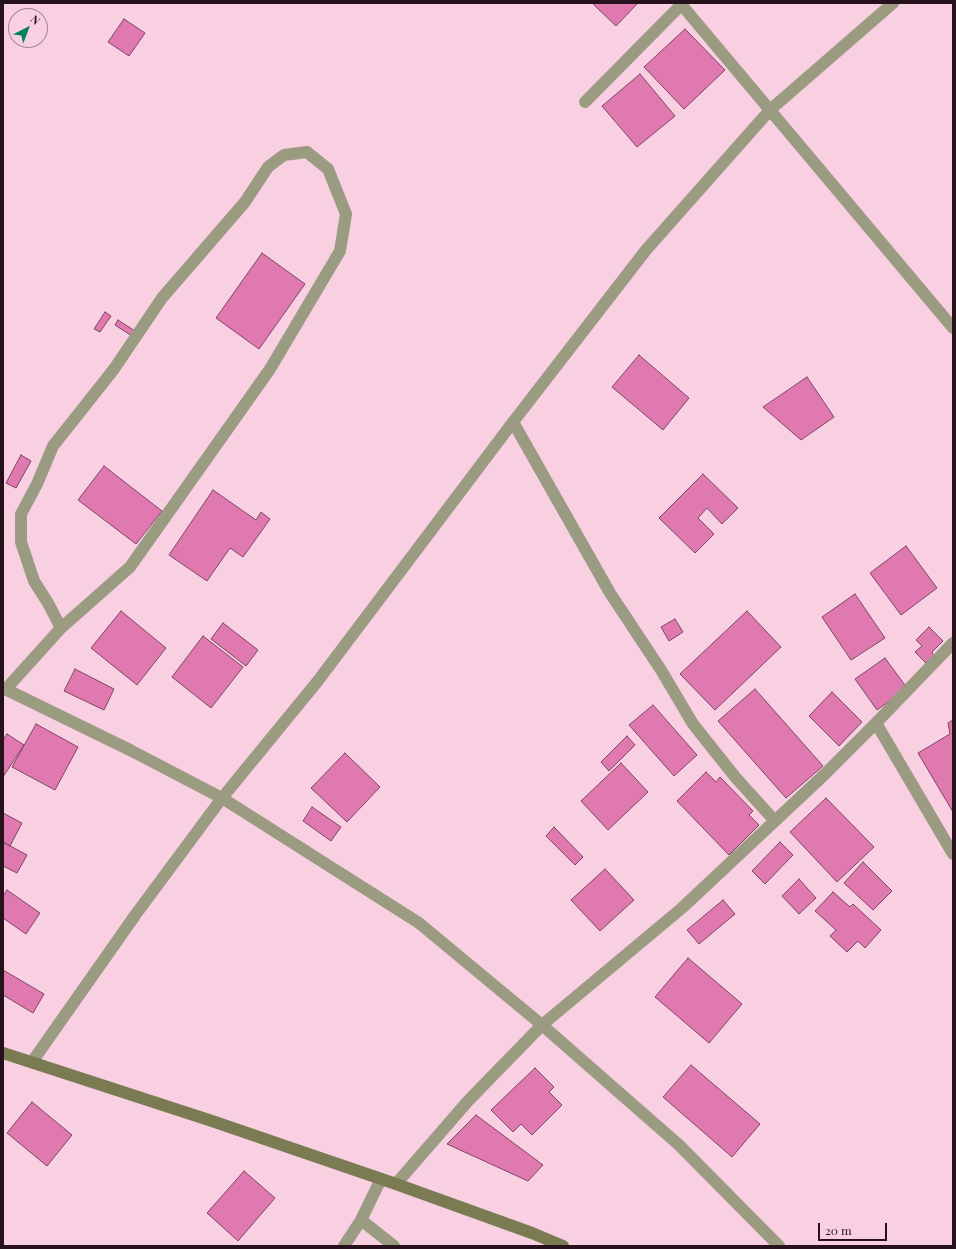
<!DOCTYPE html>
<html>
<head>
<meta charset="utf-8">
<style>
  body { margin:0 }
  #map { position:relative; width:956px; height:1249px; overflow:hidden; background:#f8d0e2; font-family:"Playfair Display",serif }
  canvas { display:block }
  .frame { position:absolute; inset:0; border:4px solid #27111d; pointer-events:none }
  .north { position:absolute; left:8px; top:8px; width:40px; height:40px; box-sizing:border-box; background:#f8d0e2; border:1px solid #a48493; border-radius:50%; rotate:42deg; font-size:11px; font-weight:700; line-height:16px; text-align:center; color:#27111d }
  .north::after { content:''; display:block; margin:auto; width:14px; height:18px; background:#008162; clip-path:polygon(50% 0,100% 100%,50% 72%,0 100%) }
  .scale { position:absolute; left:818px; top:1223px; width:69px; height:18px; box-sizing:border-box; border:2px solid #27111d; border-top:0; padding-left:5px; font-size:12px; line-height:14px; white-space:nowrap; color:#27111d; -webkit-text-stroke:3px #f8d0e2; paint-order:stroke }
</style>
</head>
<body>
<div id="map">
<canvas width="956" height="1249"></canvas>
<div class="frame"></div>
<div class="north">N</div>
<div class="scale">20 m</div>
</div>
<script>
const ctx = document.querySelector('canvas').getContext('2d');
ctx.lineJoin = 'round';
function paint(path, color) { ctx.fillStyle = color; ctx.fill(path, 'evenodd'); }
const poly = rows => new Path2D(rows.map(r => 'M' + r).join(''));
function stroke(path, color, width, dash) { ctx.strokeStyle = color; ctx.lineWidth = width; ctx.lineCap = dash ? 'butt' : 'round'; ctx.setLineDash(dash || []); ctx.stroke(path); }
const building = poly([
  [592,3,638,3,616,26,592,3],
  [124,19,145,33,129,56,108,42,124,19],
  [685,29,725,70,684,109,644,67,685,29],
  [640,74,675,116,637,147,602,106,640,74],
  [262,253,305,284,259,349,216,318,262,253],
  [105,312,111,316,100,332,94,329,105,312],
  [118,320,135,331,132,336,115,325,118,320],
  [639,355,689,398,663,430,612,387,639,355],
  [807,377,834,417,801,440,763,407,807,377],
  [21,455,31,461,16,488,6,483,21,455],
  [104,466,162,511,136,544,78,500,104,466],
  [703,474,738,508,722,524,707,508,698,518,714,534,695,553,659,518,703,474],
  [213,490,256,520,261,512,270,519,243,557,230,548,207,581,169,555,213,490],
  [906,546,937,588,901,615,870,573,906,546],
  [855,594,885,638,851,660,822,617,855,594],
  [121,611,166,648,137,685,91,648,121,611],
  [747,611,781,647,715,710,680,674,747,611],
  [675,619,683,632,669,641,661,627,675,619],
  [223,623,258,650,246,666,211,639,223,623],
  [929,627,943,641,932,652,934,657,927,664,915,652,922,646,916,640,929,627],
  [203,636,243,667,211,708,172,677,203,636],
  [885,658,907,688,877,710,855,679,885,658],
  [75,669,114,689,104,710,64,691,75,669],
  [755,689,823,766,786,798,718,721,755,689],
  [832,692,862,722,839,746,809,716,832,692],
  [653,705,697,755,674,776,629,725,653,705],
  [953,720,953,812,918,753,950,734,948,723,953,720],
  [36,724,78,747,55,790,12,767,36,724],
  [7,734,24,745,3,777,3,740,7,734],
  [627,736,635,745,609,771,601,762,627,736],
  [345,753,380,787,347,822,311,788,345,753],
  [621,763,648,792,608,830,581,801,621,763],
  [706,772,716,782,720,777,753,811,749,815,759,825,729,855,677,801,706,772],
  [826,798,874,847,837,882,790,832,826,798],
  [312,807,341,827,331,841,303,821,312,807],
  [3,813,22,823,10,846,3,842,3,813],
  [554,827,583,857,575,865,546,836,554,827],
  [3,842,27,855,17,873,3,866,3,842],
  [780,842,793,855,765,884,752,871,780,842],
  [863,862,892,891,873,910,844,883,863,862],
  [605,869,634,900,600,931,571,900,605,869],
  [799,879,816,898,799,914,782,896,799,879],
  [7,890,40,913,26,934,3,918,3,896,7,890],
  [833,892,850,907,853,904,881,930,865,948,858,941,847,952,830,936,836,930,815,911,833,892],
  [723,900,735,914,699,944,687,930,723,900],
  [688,958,742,1004,709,1043,655,997,688,958],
  [3,970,44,994,33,1013,3,995,3,970],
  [691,1065,760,1124,732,1157,663,1097,691,1065],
  [535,1068,554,1087,549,1092,562,1105,532,1135,521,1124,513,1132,491,1110,535,1068],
  [32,1102,72,1135,47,1166,7,1133,32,1102],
  [476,1115,543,1165,528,1181,447,1144,476,1115],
  [244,1171,275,1198,238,1241,207,1213,244,1171]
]);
paint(building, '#df79af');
stroke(building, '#7d4663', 1);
stroke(poly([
  [680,3,953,328],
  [585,102,681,5],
  [513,422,610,593,661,670,693,724,736,778,774,820],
  [3,688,130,750,222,798,419,923,542,1025,679,1145,779,1246],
  [6,689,61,628,130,567,270,369,340,251,346,214,328,169,307,152,284,155,268,167,245,202,162,298,114,369,53,446,37,484,21,514,21,542,34,581,48,603,61,628],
  [876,723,953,854],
  [32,1062,136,914,222,798,317,682,513,422,646,250,770,110,893,3],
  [396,1184,468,1101,542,1025,682,908,825,774,876,723,953,643],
  [361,1220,394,1246],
  [344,1246,361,1220,381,1179]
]), '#9a9b80', 12);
stroke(poly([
  [3,1053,212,1121,396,1184,532,1233,563,1246]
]), '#7a7a53', 12);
</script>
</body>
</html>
